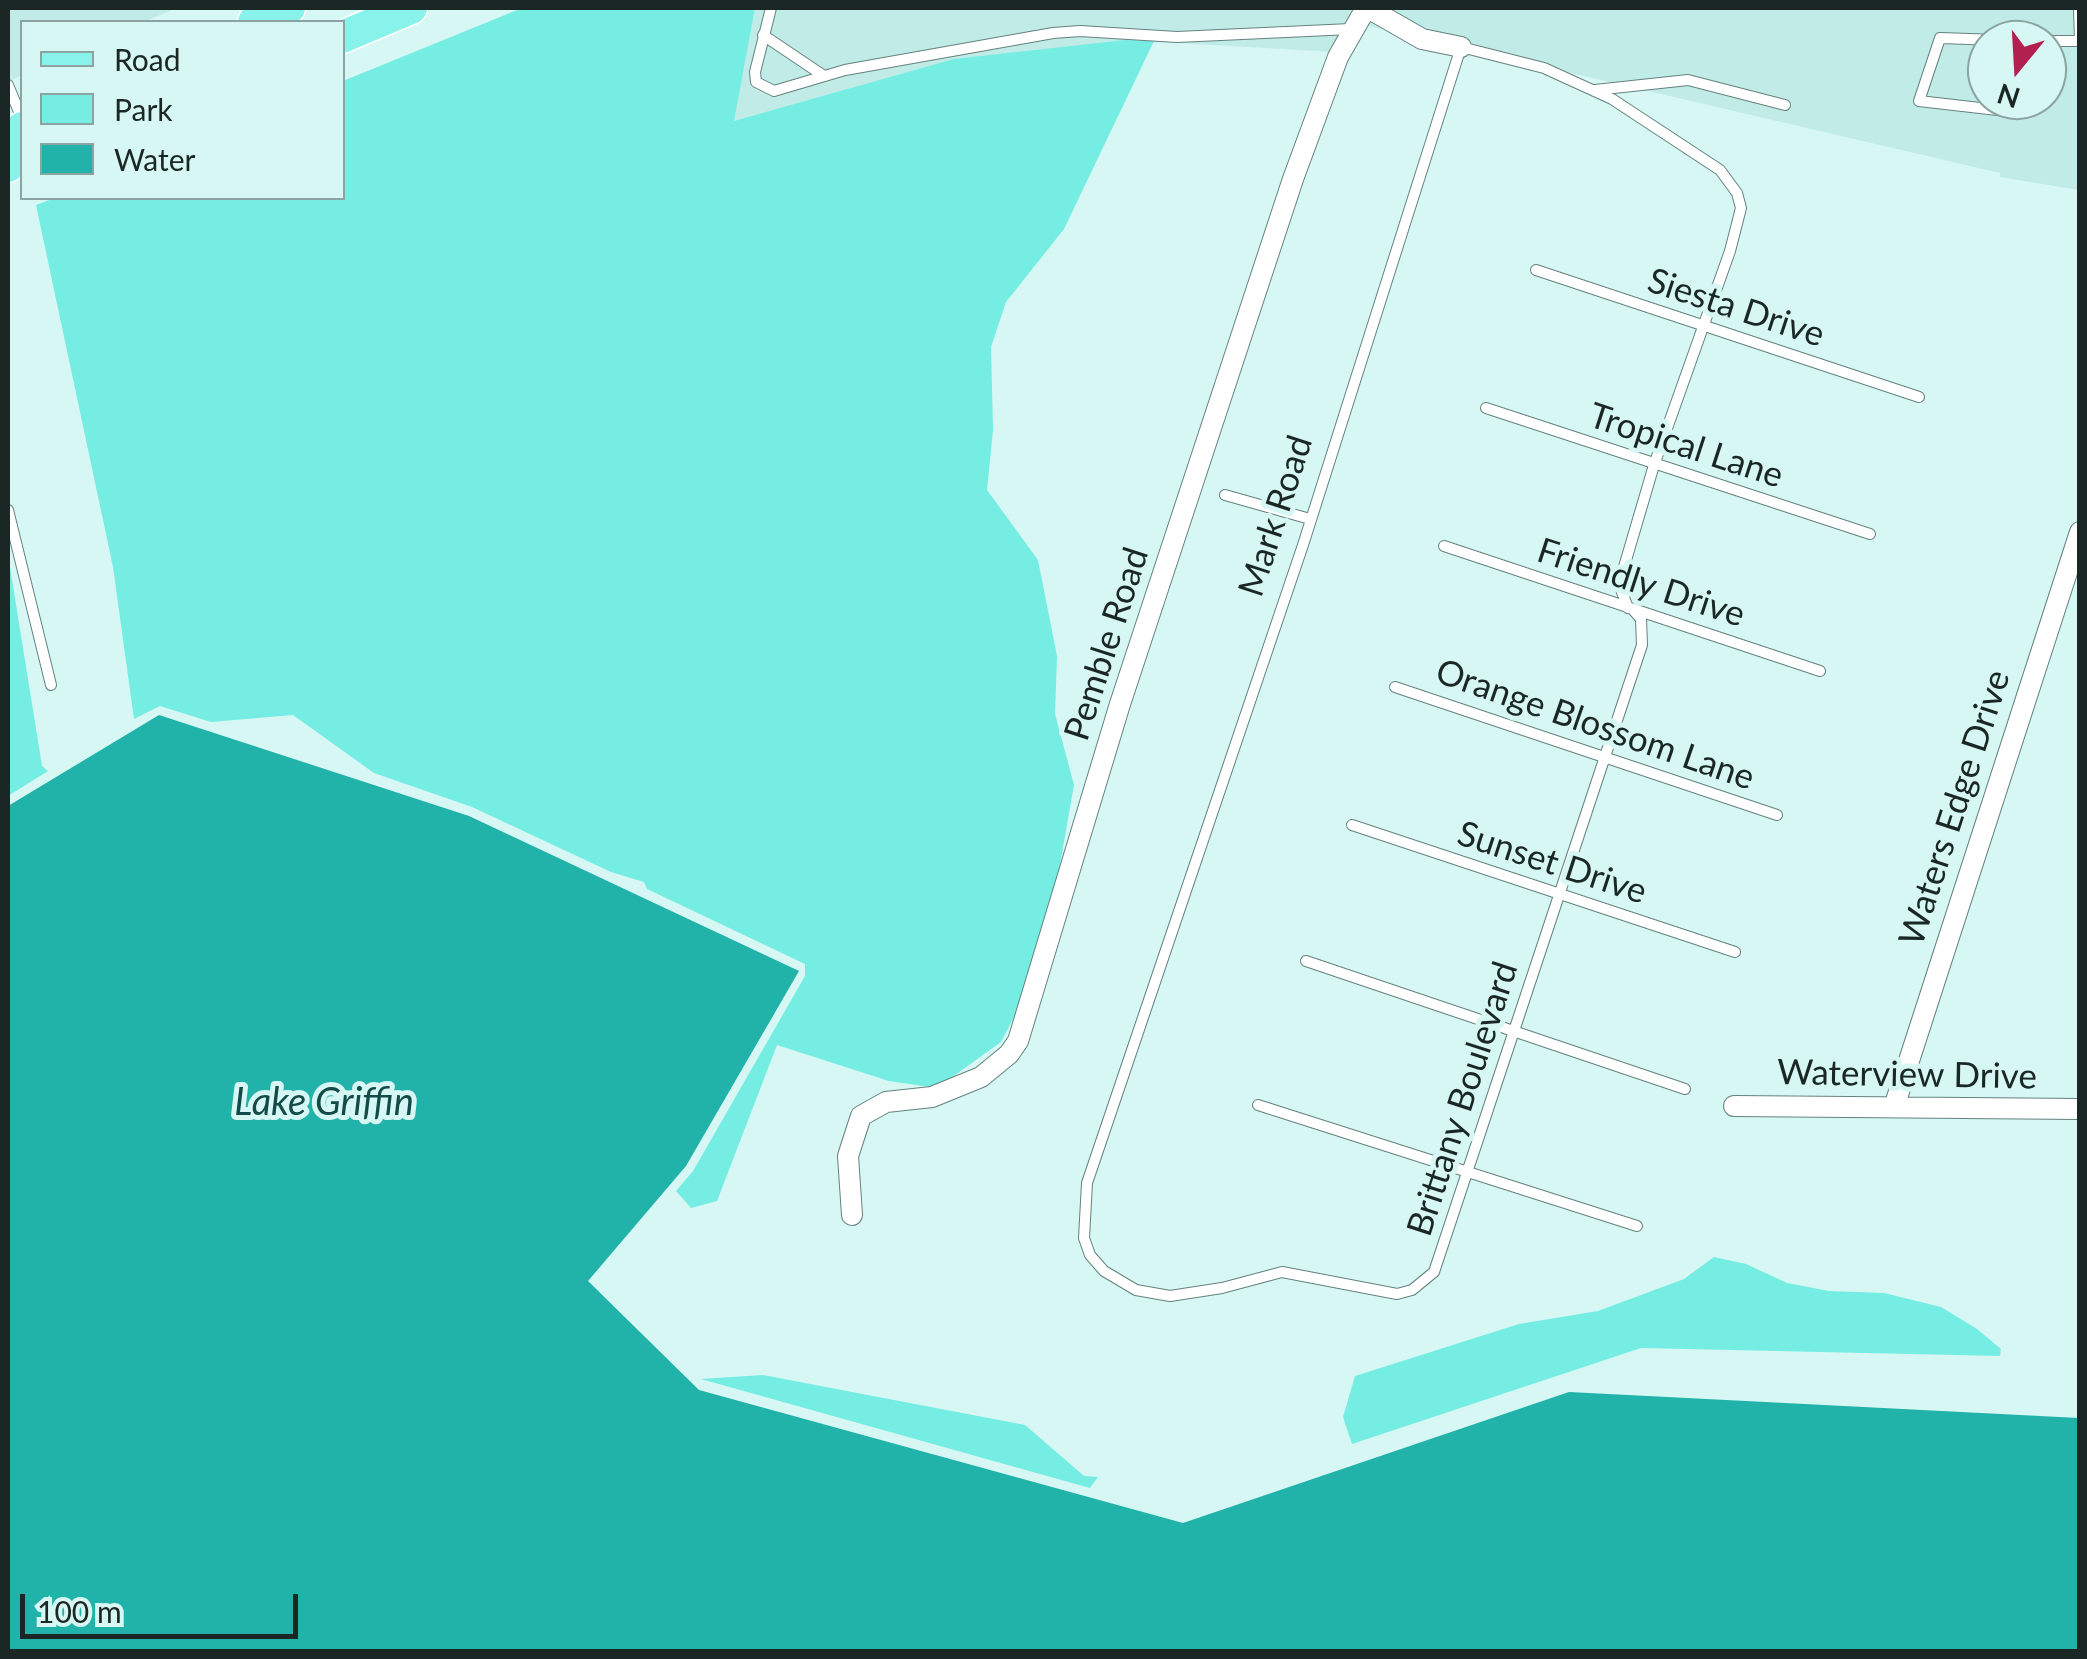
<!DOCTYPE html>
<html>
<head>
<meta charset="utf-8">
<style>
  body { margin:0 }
  #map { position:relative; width:2087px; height:1659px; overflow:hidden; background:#d6f7f3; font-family:Lato,sans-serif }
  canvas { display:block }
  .frame { position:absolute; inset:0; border:10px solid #1a2725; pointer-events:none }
  .legend { position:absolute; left:20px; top:20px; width:325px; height:180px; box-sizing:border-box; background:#d6f7f3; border:2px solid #8ba4a1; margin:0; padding:12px 18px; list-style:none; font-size:30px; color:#1a2725 }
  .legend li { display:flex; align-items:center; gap:20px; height:50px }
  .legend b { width:50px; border:2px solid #8ba4a1 }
  .north { position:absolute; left:1967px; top:20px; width:100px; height:100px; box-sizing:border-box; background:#d6f7f3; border:2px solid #8ba4a1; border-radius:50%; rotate:198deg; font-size:28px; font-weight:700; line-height:40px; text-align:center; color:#1a2725 }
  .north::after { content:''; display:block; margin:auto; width:35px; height:45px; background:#b1204f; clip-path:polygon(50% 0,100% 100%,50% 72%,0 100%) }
  .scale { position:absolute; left:20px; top:1594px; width:278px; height:45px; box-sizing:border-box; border:5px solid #1a2725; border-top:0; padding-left:12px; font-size:30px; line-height:35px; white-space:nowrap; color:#1a2725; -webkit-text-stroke:8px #d6f7f3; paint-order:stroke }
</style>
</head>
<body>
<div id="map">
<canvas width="2087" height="1659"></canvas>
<div class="frame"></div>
<ul class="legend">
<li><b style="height:12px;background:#88f2eb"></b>Road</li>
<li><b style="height:28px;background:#75ede3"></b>Park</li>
<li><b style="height:28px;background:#21b2aa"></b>Water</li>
</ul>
<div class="north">N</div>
<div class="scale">100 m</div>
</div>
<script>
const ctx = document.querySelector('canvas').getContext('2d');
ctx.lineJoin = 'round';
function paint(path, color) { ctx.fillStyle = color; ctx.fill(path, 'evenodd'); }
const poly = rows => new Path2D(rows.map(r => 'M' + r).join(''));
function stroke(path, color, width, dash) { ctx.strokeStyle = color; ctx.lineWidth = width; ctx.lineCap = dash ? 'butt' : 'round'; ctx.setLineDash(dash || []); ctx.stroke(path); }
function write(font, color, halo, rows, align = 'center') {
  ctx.font = font + ' Lato,sans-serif'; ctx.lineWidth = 10; ctx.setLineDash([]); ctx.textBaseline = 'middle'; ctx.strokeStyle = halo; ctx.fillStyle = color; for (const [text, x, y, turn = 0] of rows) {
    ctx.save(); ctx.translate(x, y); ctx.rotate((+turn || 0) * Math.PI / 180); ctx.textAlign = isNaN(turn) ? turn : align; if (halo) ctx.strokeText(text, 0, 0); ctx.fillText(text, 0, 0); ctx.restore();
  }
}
paint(poly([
  [8,8,177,8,143,22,22,22,22,75,8,82],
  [755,8,2079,8,2079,190,2000,177,2000,173,1361,24,1335,52,1125,40,733,121],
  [1987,40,2047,40,2047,100,1987,100]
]), '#c1ebe7');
paint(poly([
  [522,8,755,8,734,121,954,59,1125,40,1154,41,1064,229,1006,302,991,347,993,430,987,490,1038,560,1057,656,1055,714,1074,785,1043,961,1001,1042,937,1088,889,1081,777,1045,717,1201,691,1208,676,1191,693,1171,805,976,805,964,647,889,644,882,611,872,472,807,374,773,293,715,211,722,160,706,134,719,113,567,36,205,55,198,342,198,343,81],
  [8,555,42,766,48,771,8,796],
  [1714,1257,1746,1264,1787,1283,1829,1291,1884,1293,1941,1307,1977,1329,2001,1349,2000,1356,1641,1348,1352,1444,1343,1417,1355,1376,1519,1324,1598,1311,1684,1279],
  [763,1375,1025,1425,1084,1476,1098,1477,1090,1488,701,1379]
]), '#75ede3');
paint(poly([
  [159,715,469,816,799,971,686,1166,588,1281,699,1390,1183,1523,1569,1392,2079,1418,2079,1651,8,1651,8,806]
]), '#21b2aa');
const lane = poly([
  [771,8,755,72,756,82,774,91,845,70,1053,33,1080,31,1177,37,1351,29],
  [2079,8,2080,41],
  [763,35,824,76],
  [1998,40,1940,38,1919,101,2015,112,2016,100],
  [2047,41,2078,41],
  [8,85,22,119],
  [1595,90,1688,80,1785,105],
  [1536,270,1919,397],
  [1486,408,1870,534],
  [1225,495,1310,519],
  [8,510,51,685],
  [1444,546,1820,671],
  [1628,608,1619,584,1654,465,1730,251,1741,208,1737,193,1720,170,1612,99,1544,68,1461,47,1303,545,1087,1183,1084,1238,1090,1255,1104,1271,1136,1290,1170,1296,1222,1288,1282,1272,1397,1294,1412,1290,1434,1272,1642,645,1641,619,1633,610],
  [1395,687,1777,815],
  [1352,825,1735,952],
  [1306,961,1685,1089],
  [1258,1105,1637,1226]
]);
const street = poly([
  [1368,8,1422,39,1461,47],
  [1895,1104,2080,532],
  [1734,1106,2080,1109],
  [852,1215,848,1156,861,1116,886,1102,932,1097,981,1077,1009,1054,1018,1041,1120,704,1293,179,1338,57,1366,8]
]);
const primary = poly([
  [254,22,289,8],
  [342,37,411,8],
  [8,166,22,128]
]);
stroke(lane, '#64827f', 12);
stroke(street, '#64827f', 22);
stroke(primary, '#fff', 35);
stroke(lane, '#fff', 10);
stroke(street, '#fff', 20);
stroke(primary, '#88f2eb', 32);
write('35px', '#1a2725', '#d6f7f3', [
  ["Siesta Drive",1736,308,18],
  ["Tropical Lane",1686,446,18],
  ["Mark Road",1276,516,-72],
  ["Friendly Drive",1641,583,18],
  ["Pemble Road",1107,644,-72],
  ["Orange Blossom Lane",1595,725,19],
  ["Waters Edge Drive",1955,808,-72],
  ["Sunset Drive",1552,863,18],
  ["Waterview Drive",1907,1075,1],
  ["Brittany Boulevard",1463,1099,-72]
]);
write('italic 38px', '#124b47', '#d6f7f3', [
  ["Lake Griffin",324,1103]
]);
</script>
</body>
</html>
